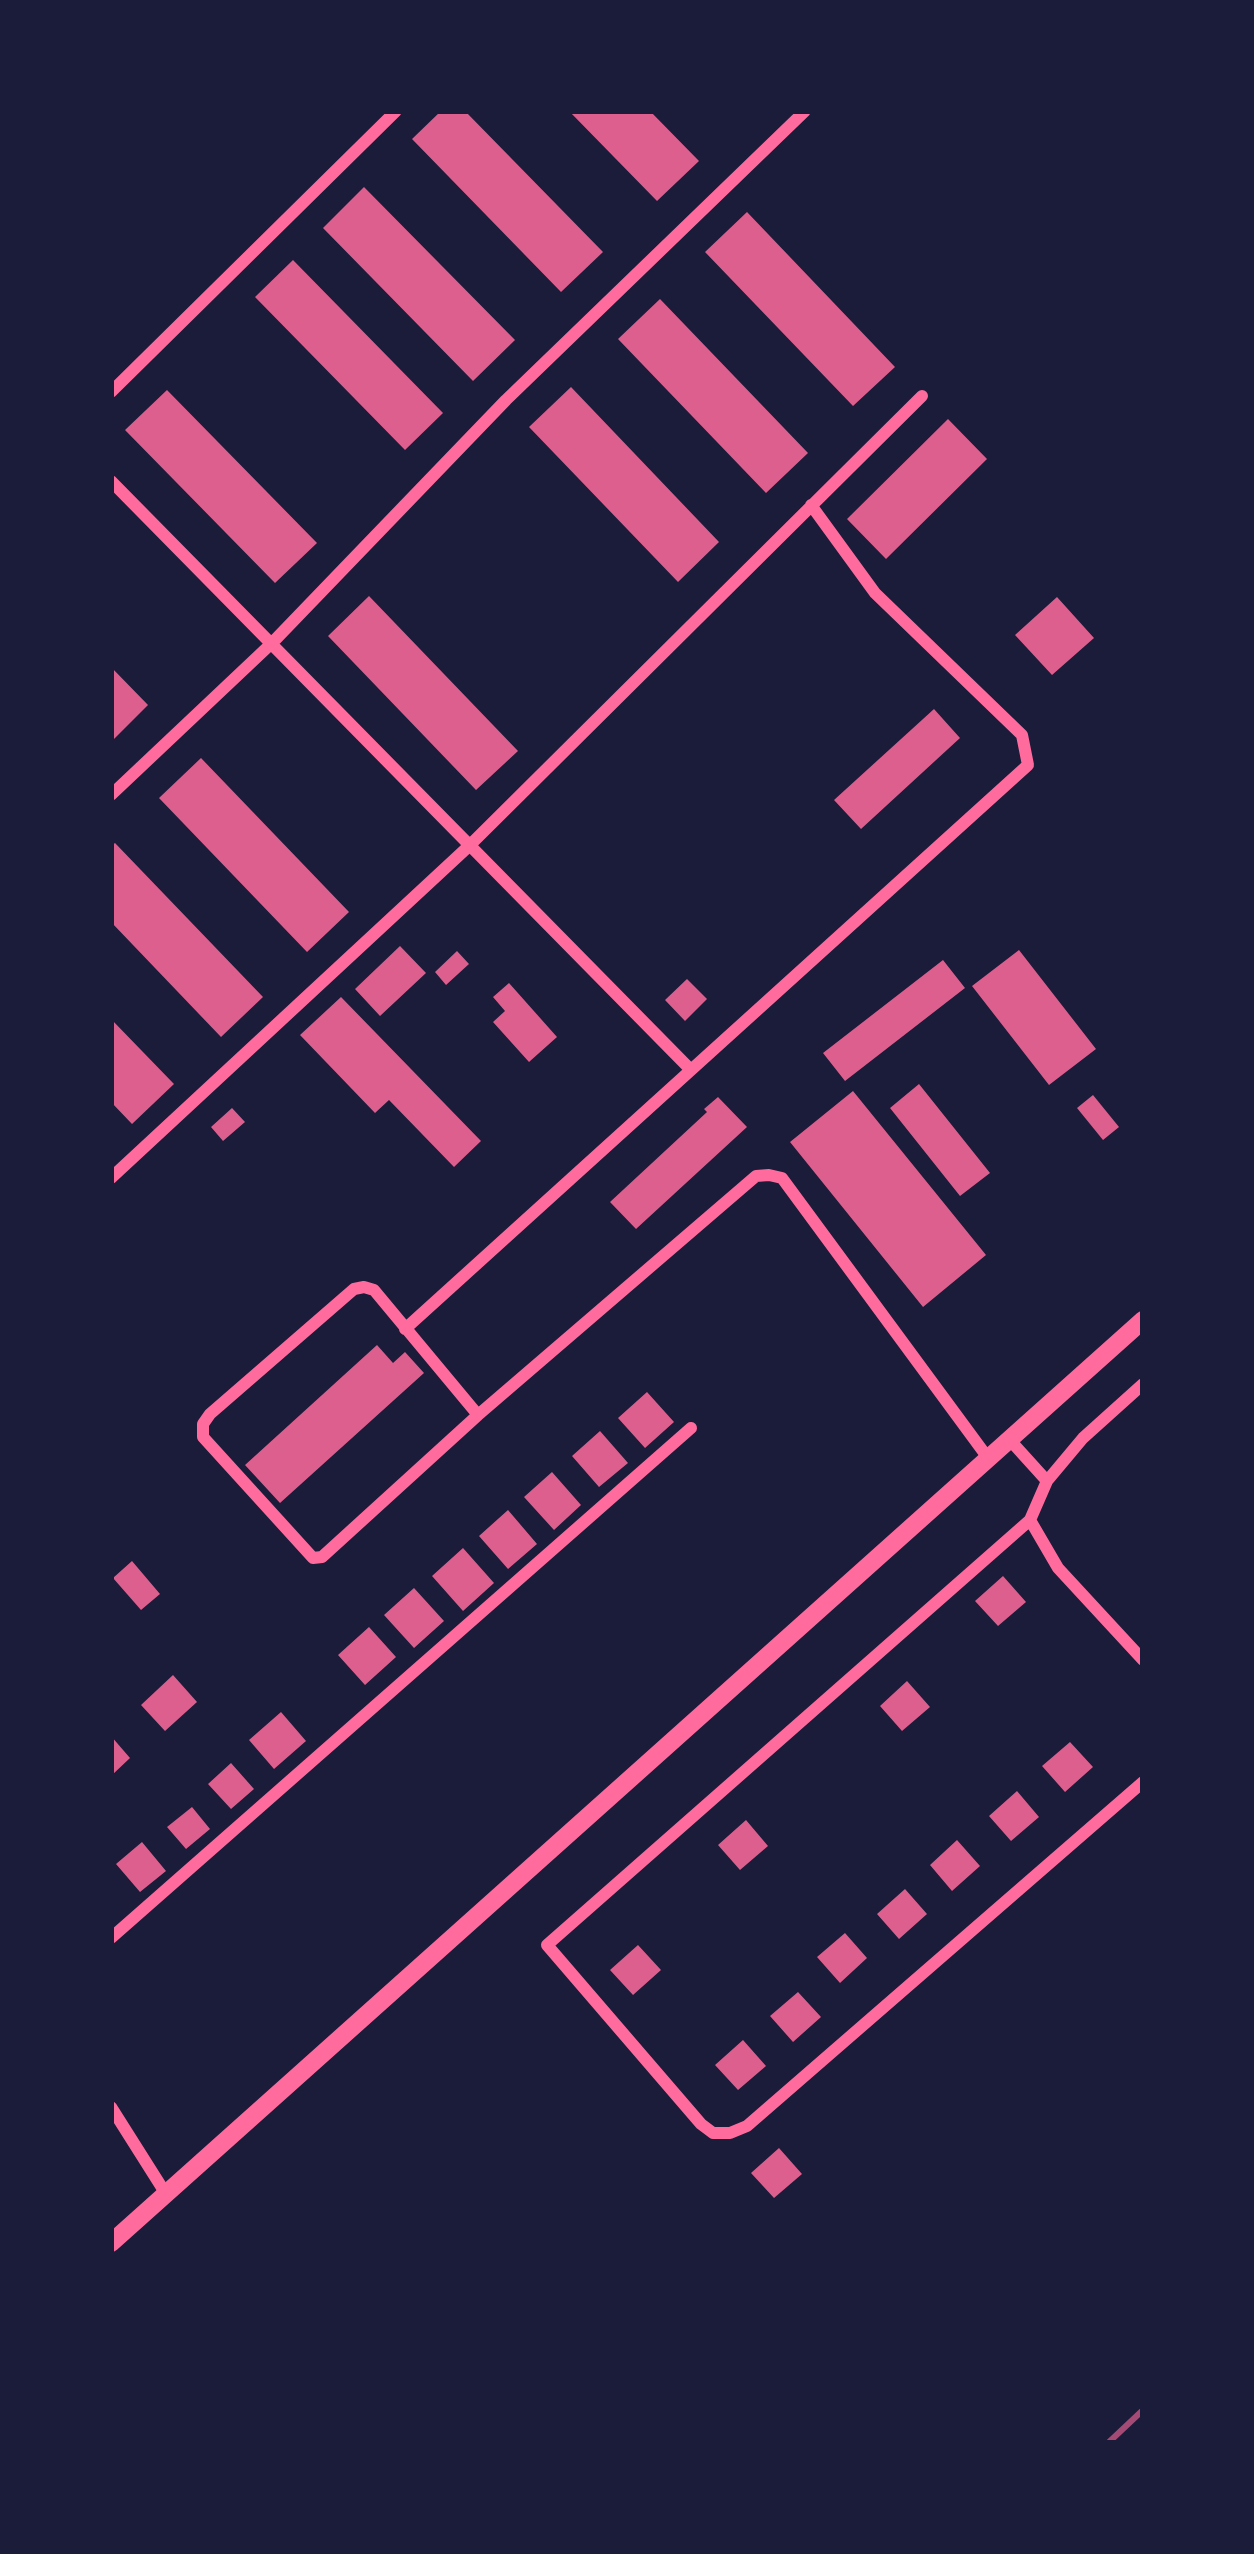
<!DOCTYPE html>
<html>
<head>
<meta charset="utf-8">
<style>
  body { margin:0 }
  #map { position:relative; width:1254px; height:2554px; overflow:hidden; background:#1b1b3a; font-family:"PT Sans",sans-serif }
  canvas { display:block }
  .frame { position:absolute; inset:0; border:114px solid #1b1b3a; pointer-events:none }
</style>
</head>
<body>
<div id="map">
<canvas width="1254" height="2554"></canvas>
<div class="frame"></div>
</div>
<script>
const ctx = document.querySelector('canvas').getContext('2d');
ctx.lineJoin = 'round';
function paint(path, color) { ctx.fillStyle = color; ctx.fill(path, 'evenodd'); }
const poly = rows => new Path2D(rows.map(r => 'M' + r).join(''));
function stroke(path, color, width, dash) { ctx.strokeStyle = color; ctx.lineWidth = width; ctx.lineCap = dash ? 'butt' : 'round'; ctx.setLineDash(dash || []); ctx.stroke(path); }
paint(poly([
  [441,111,465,111,603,252,561,292,412,139],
  [569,111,650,111,699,161,657,201],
  [364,187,515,340,473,381,323,228],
  [747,212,895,367,853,406,705,252],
  [293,260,443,413,405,450,255,297],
  [660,299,808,453,766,493,618,339],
  [571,387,719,542,678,582,529,427],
  [167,390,317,543,275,583,125,430],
  [948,419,987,459,886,559,847,519],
  [369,596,518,751,476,790,328,636],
  [1057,597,1094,638,1052,675,1015,635],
  [111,667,148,705,111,742],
  [934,709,960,738,861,829,834,800],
  [201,758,349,912,307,952,159,798],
  [115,843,263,997,221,1037,111,922,111,846],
  [400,946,426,973,380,1016,355,989],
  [1019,950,1096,1049,1049,1085,972,986],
  [457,951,469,964,446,985,435,972],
  [943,960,965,988,845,1081,823,1053],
  [687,979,707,999,685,1021,665,1000],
  [509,983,557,1037,529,1062,493,1022,505,1011,493,997],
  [341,997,481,1141,454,1167,389,1100,375,1113,300,1035],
  [111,1019,174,1084,132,1124,111,1102],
  [919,1084,990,1173,960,1196,890,1108],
  [853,1091,986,1255,923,1307,790,1142],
  [1093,1095,1119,1127,1103,1140,1077,1108],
  [718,1097,747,1127,636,1229,610,1202,707,1112,704,1109],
  [232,1108,245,1122,223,1141,211,1127],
  [377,1345,393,1363,405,1352,424,1373,280,1503,245,1465],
  [647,1392,674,1422,645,1448,618,1418],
  [600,1431,628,1463,599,1487,572,1456],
  [552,1472,581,1505,554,1530,524,1497],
  [508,1510,537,1544,508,1569,479,1536],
  [463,1548,494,1583,463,1611,432,1576],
  [132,1561,160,1594,141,1610,113,1578],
  [1003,1576,1026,1602,998,1626,975,1601],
  [414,1588,444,1621,414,1648,384,1615],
  [369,1627,396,1657,365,1685,338,1655],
  [173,1675,197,1702,165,1731,141,1705],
  [907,1681,930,1707,902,1731,880,1706],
  [281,1712,306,1741,274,1769,249,1740],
  [111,1736,130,1758,111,1776],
  [1070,1742,1093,1767,1065,1792,1042,1766],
  [231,1763,254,1789,231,1809,208,1784],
  [1017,1791,1039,1817,1011,1841,989,1816],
  [192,1807,210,1829,186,1849,167,1827],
  [746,1820,768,1846,740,1870,718,1845],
  [957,1840,980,1866,952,1891,930,1865],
  [142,1842,166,1871,140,1892,116,1864],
  [905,1889,927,1914,899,1939,877,1914],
  [845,1933,867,1958,840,1983,817,1957],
  [638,1945,661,1970,633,1995,610,1970],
  [798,1992,821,2017,793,2042,770,2016],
  [743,2040,766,2066,738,2090,715,2065],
  [779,2148,802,2174,774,2198,751,2173]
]), '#dd5f8e');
stroke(poly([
  [111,392,396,111],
  [111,481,691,1070,1028,765,1022,735,875,593,811,505],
  [111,795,273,642,506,400,805,111],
  [111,1178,469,846,922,396],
  [405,1329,691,1070],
  [1143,1384,1083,1438,1047,1481,1030,1520,547,1945,701,2124,713,2133,730,2133,747,2126,1143,1782],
  [478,1415,374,1290,364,1287,354,1289,210,1414,203,1424,203,1437,313,1558,322,1557,478,1415,756,1176,769,1175,782,1178,988,1458],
  [1009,1439,1047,1481],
  [1030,1520,1058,1568,1143,1660],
  [111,1938,691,1428],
  [111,2107,166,2194]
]), '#ff6b9d', 12);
stroke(poly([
  [111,2243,1143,1320]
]), '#ff6b9d', 18);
stroke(poly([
  [1108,2443,1143,2410]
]), '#a44b75', 6);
</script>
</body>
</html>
